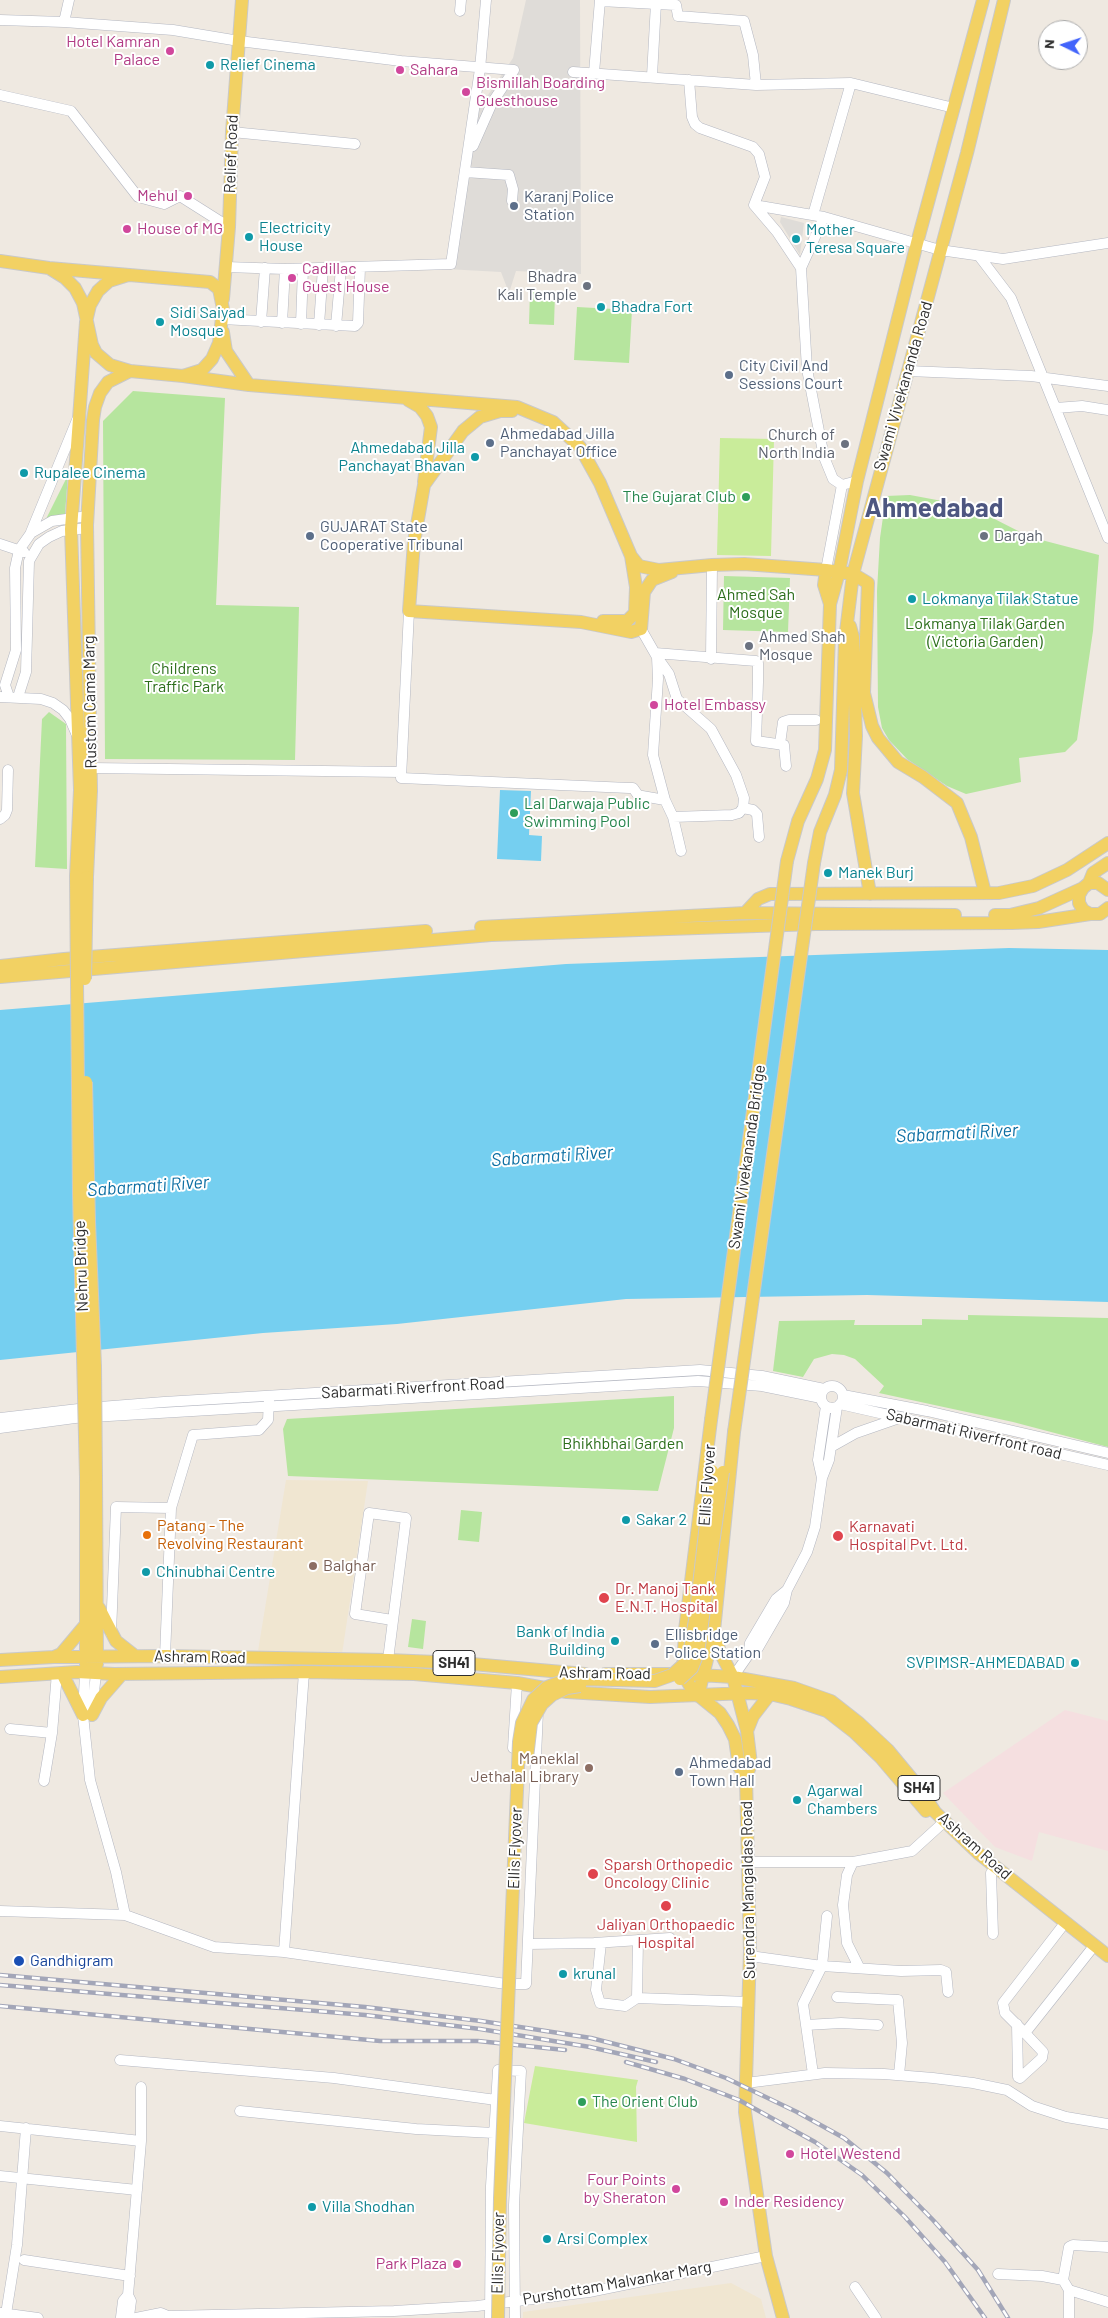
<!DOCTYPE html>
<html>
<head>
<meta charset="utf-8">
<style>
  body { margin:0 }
  #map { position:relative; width:1108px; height:2318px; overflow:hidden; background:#efe9e1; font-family:Barlow,sans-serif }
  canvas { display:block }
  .north { position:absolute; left:1038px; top:20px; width:50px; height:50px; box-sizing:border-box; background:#fff; border:1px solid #ababab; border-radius:50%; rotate:274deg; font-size:14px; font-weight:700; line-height:20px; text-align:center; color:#2e2e2e }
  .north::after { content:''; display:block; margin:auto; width:18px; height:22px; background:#4264fb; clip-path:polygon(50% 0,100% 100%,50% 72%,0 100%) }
</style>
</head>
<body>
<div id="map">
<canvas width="1108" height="2318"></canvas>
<div class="north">N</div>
</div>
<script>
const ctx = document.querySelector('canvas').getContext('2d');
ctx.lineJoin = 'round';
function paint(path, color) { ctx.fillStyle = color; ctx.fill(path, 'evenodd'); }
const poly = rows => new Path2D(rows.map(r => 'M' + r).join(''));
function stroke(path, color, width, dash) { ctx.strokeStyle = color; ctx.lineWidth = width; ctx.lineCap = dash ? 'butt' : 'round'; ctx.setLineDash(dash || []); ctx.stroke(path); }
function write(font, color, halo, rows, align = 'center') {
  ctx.font = font + ' Barlow,sans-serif'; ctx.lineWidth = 4; ctx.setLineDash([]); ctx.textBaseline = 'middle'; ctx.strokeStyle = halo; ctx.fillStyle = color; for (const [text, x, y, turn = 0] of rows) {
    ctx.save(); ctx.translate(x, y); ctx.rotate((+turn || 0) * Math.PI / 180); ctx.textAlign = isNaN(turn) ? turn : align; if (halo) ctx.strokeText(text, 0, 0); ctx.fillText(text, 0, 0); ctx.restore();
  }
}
paint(poly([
  [286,1480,368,1481,342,1654,258,1651],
  [731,2283,761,2299,766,2318,523,2318,523,2312]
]), '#f0e6d1');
paint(poly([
  [1065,1710,1108,1721,1108,1851,1039,1832,1032,1861,995,1847,943,1793]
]), '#f5dfe0');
paint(poly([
  [530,291,555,292,554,325,529,324],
  [577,307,632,310,629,363,574,360],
  [133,391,225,398,216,605,299,607,295,760,105,759,103,421],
  [68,475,65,514,44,523],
  [910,495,969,506,1030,537,1099,555,1093,631,1077,740,1065,752,1019,758,1021,782,966,794,947,786,907,759,889,740,882,728,878,707,877,591,880,538,886,496],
  [724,576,790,578,788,632,723,630],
  [49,712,66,724,67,869,35,867,42,719],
  [968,1315,1108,1318,1108,1447,1013,1422,879,1393,884,1386,855,1359,844,1355,832,1354,814,1359,803,1377,773,1371,779,1321,855,1320,854,1325,922,1325,922,1319,968,1320],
  [674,1396,674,1428,658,1491,288,1476,283,1429,287,1419],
  [461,1510,482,1512,479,1542,458,1540],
  [412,1619,426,1621,423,1649,408,1647]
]), '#b6e59e');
paint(poly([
  [720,438,774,439,771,556,717,555],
  [535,2066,638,2080,636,2087,637,2142,524,2123]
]), '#c9ec9a');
paint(poly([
  [526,0,580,0,581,274,516,271,509,293,501,272,446,269,467,126,513,58],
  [781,217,804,223,800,255,780,222]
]), '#dfdcd8');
paint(poly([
  [500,790,531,791,529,835,542,836,541,861,497,859],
  [1009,948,1108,950,1108,1302,867,1295,626,1299,397,1324,263,1333,0,1360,0,1010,566,964]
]), '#75cff0');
const minor = poly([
  [600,1,676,5,678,16,744,21,753,55,756,85],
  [460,11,461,0],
  [0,20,64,22,173,30,239,41,401,61,514,70],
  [64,22,69,0],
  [573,72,756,85,851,83,954,108],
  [594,73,600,0],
  [652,76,656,3],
  [689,80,692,117,695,124,700,128,753,147,759,154,765,177,754,205],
  [0,95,71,111,138,197,164,204,180,196,229,227],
  [232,132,355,144],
  [473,146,492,103,514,70],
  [465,172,509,175,513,189,512,201],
  [754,205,824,217,940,250,1003,259,1108,243],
  [754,205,777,232,801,268],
  [813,215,851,83],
  [824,217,801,268,807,369,824,457,833,479,842,485,857,481],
  [979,256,1011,298,1108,538],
  [226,267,285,269,451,264,480,69,486,0],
  [222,319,355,326,358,323,360,267],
  [261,322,265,268],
  [282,323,285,269],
  [301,324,303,269],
  [319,325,323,268],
  [336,326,341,268],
  [908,371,1031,376,1108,386],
  [1056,408,1082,406,1108,410],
  [31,532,77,420],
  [0,544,24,552],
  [826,570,842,485],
  [409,611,401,778,629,788,633,788,638,795,642,796,665,800],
  [641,629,657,657,658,679,653,755,665,800,673,817,681,851],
  [655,653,756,661,758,663,758,682,756,741,784,745,786,766],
  [657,657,669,674,677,699,711,729,736,775,744,798,743,808,739,813,732,815,673,817],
  [711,659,712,565],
  [0,697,41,699,53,703,63,710,70,719,76,733],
  [9,697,5,685,16,650,15,568,19,550,31,533,52,521,88,516],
  [18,697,26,672,29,561,39,544,49,537,62,531,87,528],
  [780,744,783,722,789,720,816,720],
  [91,768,401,772],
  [743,808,753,810,757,814,759,837],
  [0,819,5,815,7,810,8,770],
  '821 1397a11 11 0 1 1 22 0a11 11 0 1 1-22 0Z',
  [843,1395,927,1411,1108,1453],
  [840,1404,1108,1465],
  [0,1418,87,1408,164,1402,700,1370,762,1376,824,1389],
  [0,1428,75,1418,698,1381,762,1386,821,1398],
  [831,1447,856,1433,902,1417],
  [822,1478,818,1460,826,1406],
  [171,1508,193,1435,259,1430,268,1420,269,1400],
  [111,1633,116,1507,171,1508,165,1656],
  [749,1654,750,1643,776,1599,787,1590],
  [388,1660,406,1518,369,1513,355,1614,392,1620],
  [85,1673,83,1715,90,1780,116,1872,125,1915],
  [733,1677,749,1654,758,1648,784,1603,787,1590,807,1552,815,1527,822,1478,829,1460,837,1407],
  [92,1712,96,1673],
  [10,1729,52,1733,57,1673],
  [513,1748,517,1683],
  [44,1781,52,1733],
  [748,1862,853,1862,912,1851,945,1821],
  [853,1862,847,1875,843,1905,847,1943,859,1967],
  [991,1873,993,1934],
  [0,1911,125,1915,214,1947,284,1952,506,1984,526,1984,538,1711],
  [601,1943,596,1990,600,2003,625,2006,637,1998,638,1940],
  [528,1944,594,1943,670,1938],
  [284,1952,304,1672],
  [750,1956,822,1966,901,1971,941,1970,946,1972,948,1992],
  [837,1997,898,2000,902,2043,899,2075],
  [637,1998,749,2002],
  [1017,2024,1018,2077,1020,2078,1042,2058,1043,2052,1025,2033,1005,2013,1003,2003,1061,1928],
  [806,2025,841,2023,878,2025],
  [1025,2033,1090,1951],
  [120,2060,334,2078,496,2100],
  [813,2074,803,2004,822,1966,827,1916],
  [746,2083,825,2073,884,2074,933,2078,973,2083,1007,2090,1032,2106,1066,2117,1108,2124],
  [240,2111,416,2129,494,2133],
  [0,2126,141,2141],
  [0,2176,137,2190],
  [1108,2247,1073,2245,1069,2247,1063,2280,1069,2290,1108,2302],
  [24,2260,130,2276],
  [998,2274,1042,2276,1063,2280],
  [855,2287,876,2318],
  [1069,2290,1069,2318],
  [1,2313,38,2318],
  [6,2314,17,2245,26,2128],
  [129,2316,131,2301,128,2295,141,2141,141,2087],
  [121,2317,123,2301,128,2295],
  [136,2318,161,2313,168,2316,394,2311,477,2306,589,2292,766,2256],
  [490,2318,491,2186,498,2070,521,2071,514,2205,515,2318]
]);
const major = poly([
  [0,261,49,268,210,282,219,289,223,309,219,343,212,359,202,370,183,376,130,371,110,365,96,353,92,345,83,303,75,288,65,278,49,268],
  [223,299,229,227,232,132,242,0],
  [223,332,226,351,249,385],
  [183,376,249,385,517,407,553,422,580,447,600,483,631,556,639,566,659,570,712,565,744,564,826,570,853,574,868,583,864,693,872,726,878,738,898,762,923,777,957,803,971,837,985,893],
  [408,400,420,407,427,416,431,427,424,482],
  [512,411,500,411,480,417,463,431,424,485,414,542,409,611,581,622,631,632,641,629,644,592,652,580,672,572],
  [826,570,824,585,830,604],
  [603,621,627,621,635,613,636,587,631,556],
  [850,626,853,637,856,736,853,793,870,894],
  [787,861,798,821,817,779,825,750,830,604,839,572,857,481,917,243,983,0],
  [814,863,820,832,835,795,841,770,845,640,853,574,967,153,1004,0],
  [76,876,80,790,71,529,86,322,90,305,98,291,109,281,128,275],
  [87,877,91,791,87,525,93,420,95,407,100,393,108,382,130,371],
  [1089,883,1093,873,1108,863],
  [1108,890,1098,883,1089,883,1083,888,1079,895,1079,903,1083,910,1090,914,1100,914,1108,908],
  [745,913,758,899,770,894,999,893,1033,886,1067,870,1108,843],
  [995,915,1010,915,1039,908,1083,888],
  [481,927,745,913,955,915],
  [0,966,64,959,426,931],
  [0,977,491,935,816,924,1012,923,1038,922,1090,914],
  [711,1420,685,1630,683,1674,693,1691,720,1713,728,1725,735,1739,739,1767,746,1777,750,1951,745,2112,766,2256,783,2318],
  [96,1477,97,1664],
  [99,1608,116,1641,135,1656],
  [714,1633,720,1652,733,1677,747,1731,751,1764,746,1777],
  [54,1657,61,1654,87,1623],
  [0,1660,54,1657,165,1656,388,1660,461,1663,585,1674],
  [86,1665,86,1477],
  [62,1673,83,1715],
  [605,1674,683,1674,733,1677,794,1688,831,1701,859,1723,888,1750,917,1785,935,1812,978,1853,1108,1956],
  [0,1677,77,1672,114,1674,304,1672,414,1674,517,1683,567,1692,650,1697,747,1693,770,1694,791,1699,827,1711,854,1732,881,1758,926,1811],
  [698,1696,714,1631,734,1432],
  [92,1715,101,1698,122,1674],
  [747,1731,753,1716,770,1694]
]);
stroke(minor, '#b4b7c1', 11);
stroke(major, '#c9c9c9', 14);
stroke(minor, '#fff', 10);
stroke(major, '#f2d163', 12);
const rail = poly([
  [0,1975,365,2007,481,2021,591,2038,674,2059,726,2078,797,2112,844,2138,887,2173,933,2220,978,2270,1008,2318],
  [0,1985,365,2015,480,2029,590,2047,656,2062],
  [0,2006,380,2041,478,2041,565,2050],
  [626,2062,685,2079,739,2100,815,2142,862,2175,905,2217,945,2262,985,2318]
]);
stroke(rail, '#a3a6b8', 4.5);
stroke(rail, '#fff', 2.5, [8]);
const majorBridge = poly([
  [76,876,79,1194,86,1477],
  [85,979,87,877],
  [86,1082,89,1222,95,1366,96,1477],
  [711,1420,787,861],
  [734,1432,814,863],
  [680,1679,692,1668,698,1653,723,1472],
  [527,1758,531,1723,542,1704,552,1695,567,1688,580,1686],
  [498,2318,500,2198,519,1742,522,1723,533,1700,547,1687,560,1682,573,1679,655,1681,672,1675,684,1664,690,1649,695,1620,712,1471]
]);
stroke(majorBridge, '#c9c9c9', 14, []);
stroke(majorBridge, '#f2d163', 12);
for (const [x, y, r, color] of [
  [170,51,5,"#d1479c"],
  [210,65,5,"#0f9aa8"],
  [400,70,5,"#d1479c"],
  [466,92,5,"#d1479c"],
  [188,196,5,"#d1479c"],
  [514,206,5,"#5c6f8a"],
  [127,229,5,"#d1479c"],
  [249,237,5,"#0f9aa8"],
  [796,239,5,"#0f9aa8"],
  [292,278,5,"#d1479c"],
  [587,286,5,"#6b7280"],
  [601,307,5,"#0f9aa8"],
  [160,322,5,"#0f9aa8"],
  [729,375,5,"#5c6f8a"],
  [490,443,5,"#5c6f8a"],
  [845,444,5,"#6b7280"],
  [475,457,5,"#0f9aa8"],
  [24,473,5,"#0f9aa8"],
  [746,497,5,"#2e9e5b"],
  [310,536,5,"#5c6f8a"],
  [984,536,5,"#6b7280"],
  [912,599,5,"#0f9aa8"],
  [749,646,5,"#6b7280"],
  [654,705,5,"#d1479c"],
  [514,813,5,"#2e9e5b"],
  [828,873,5,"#0f9aa8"],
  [626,1520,5,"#0f9aa8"],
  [147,1535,5,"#e8710a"],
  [838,1536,6,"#e0444e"],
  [313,1566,5,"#8d6e63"],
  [146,1572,5,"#0f9aa8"],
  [604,1598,6,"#e0444e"],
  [615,1641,5,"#0f9aa8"],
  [655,1644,5,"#5c6f8a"],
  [1075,1663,5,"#0f9aa8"],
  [589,1768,5,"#8d6e63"],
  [679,1772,5,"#5c6f8a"],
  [797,1800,5,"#0f9aa8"],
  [593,1874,6,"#e0444e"],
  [666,1906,6,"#e0444e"],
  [19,1961,6,"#1a4fb4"],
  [563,1974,5,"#0f9aa8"],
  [582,2102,5,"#2e9e5b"],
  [790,2154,5,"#d1479c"],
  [676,2189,5,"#d1479c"],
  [724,2202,5,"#d1479c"],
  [312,2207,5,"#0f9aa8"],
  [547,2239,5,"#0f9aa8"],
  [457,2264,5,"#d1479c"]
]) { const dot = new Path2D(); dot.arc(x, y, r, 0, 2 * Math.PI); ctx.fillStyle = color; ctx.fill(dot); stroke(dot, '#fff', 2); }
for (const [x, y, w] of [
  [454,1663,42],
  [919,1788,42]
]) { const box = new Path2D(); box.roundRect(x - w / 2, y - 12.5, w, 25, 4); ctx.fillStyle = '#fff'; ctx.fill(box); stroke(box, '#2e2e2e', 1); }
write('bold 15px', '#2e2e2e', null, [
  ["SH41",454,1663],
  ["SH41",919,1788]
]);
write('16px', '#b23c85', '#fff', [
  ["Hotel Kamran",160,42,"right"],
  ["Palace",160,60,"right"],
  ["Sahara",410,70],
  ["Bismillah Boarding",476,83],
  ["Guesthouse",476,101],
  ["Mehul",178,196,"right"],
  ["House of MG",137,229],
  ["Cadillac",302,269],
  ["Guest House",302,287],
  ["Hotel Embassy",664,705],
  ["Hotel Westend",800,2154],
  ["Four Points",666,2180,"right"],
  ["by Sheraton",666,2198,"right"],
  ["Inder Residency",734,2202],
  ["Park Plaza",447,2264,"right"]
], 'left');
write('16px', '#0d838f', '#fff', [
  ["Relief Cinema",220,65],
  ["Electricity",259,228],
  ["House",259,246],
  ["Mother",806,230],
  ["Teresa Square",806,248],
  ["Bhadra Fort",611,307],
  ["Sidi Saiyad",170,313],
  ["Mosque",170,331],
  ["Ahmedabad Jilla",465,448,"right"],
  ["Panchayat Bhavan",465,466,"right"],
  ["Rupalee Cinema",34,473],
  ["Lokmanya Tilak Statue",922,599],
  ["Manek Burj",838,873],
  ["Sakar 2",636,1520],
  ["Chinubhai Centre",156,1572],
  ["Bank of India",605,1632,"right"],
  ["Building",605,1650,"right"],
  ["SVPIMSR-AHMEDABAD",1065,1663,"right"],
  ["Agarwal",807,1791],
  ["Chambers",807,1809],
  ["krunal",573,1974],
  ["Villa Shodhan",322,2207],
  ["Arsi Complex",557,2239]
], 'left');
write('16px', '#2e2e2e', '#fff', [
  ["Relief Road",231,154,-88],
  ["Swami Vivekananda Road",903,386,-74],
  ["Rustom Cama Marg",90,702,-91],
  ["Swami Vivekananda Bridge",747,1157,-82],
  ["Nehru Bridge",81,1266,-92],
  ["Sabarmati Riverfront Road",413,1388,-3],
  ["Sabarmati Riverfront road",974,1434,13],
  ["Ellis Flyover",707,1485,-86],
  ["Ashram Road",200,1657,1],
  ["Ashram Road",605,1673,1],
  ["Ashram Road",975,1846,42],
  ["Ellis Flyover",515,1848,-88],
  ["Surendra Mangaldas Road",748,1890,-91],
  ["Ellis Flyover",498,2253,-89],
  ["Purshottam Malvankar Marg",617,2283,-10]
]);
write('16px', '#4e5e75', '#fff', [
  ["Karanj Police",524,197],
  ["Station",524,215],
  ["City Civil And",739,366],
  ["Sessions Court",739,384],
  ["Ahmedabad Jilla",500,434],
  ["Panchayat Office",500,452],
  ["GUJARAT State",320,527],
  ["Cooperative Tribunal",320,545],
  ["Ellisbridge",665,1635],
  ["Police Station",665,1653],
  ["Ahmedabad",689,1763],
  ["Town Hall",689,1781]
], 'left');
write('16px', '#5b616d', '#fff', [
  ["Bhadra",577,277],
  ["Kali Temple",577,295],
  ["Church of",835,435],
  ["North India",835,453],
  ["Dargah",994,536,"left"],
  ["Ahmed Shah",759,637,"left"],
  ["Mosque",759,655,"left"]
], 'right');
write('16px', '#27864d', '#fff', [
  ["The Gujarat Club",736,497,"right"],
  ["Lal Darwaja Public",524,804],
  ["Swimming Pool",524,822],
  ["The Orient Club",592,2102]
], 'left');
write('16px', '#2c6e1b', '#fff', [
  ["Ahmed Sah",756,595],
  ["Mosque",756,613],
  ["Lokmanya Tilak Garden",985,624],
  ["(Victoria Garden)",985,642],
  ["Childrens",184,669],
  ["Traffic Park",184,687],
  ["Bhikhbhai Garden",623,1444]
]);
write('16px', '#c56008', '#fff', [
  ["Patang - The",157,1526],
  ["Revolving Restaurant",157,1544]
], 'left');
write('16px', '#be3a42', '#fff', [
  ["Karnavati",849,1527],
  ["Hospital Pvt. Ltd.",849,1545],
  ["Dr. Manoj Tank",615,1589],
  ["E.N.T. Hospital",615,1607],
  ["Sparsh Orthopedic",604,1865],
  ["Oncology Clinic",604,1883],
  ["Jaliyan Orthopaedic",666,1925,"center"],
  ["Hospital",666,1943,"center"]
], 'left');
write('16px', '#785e54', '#fff', [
  ["Balghar",323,1566],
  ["Maneklal",579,1759,"right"],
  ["Jethalal Library",579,1777,"right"]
], 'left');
write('16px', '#164399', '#fff', [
  ["Gandhigram",30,1961]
], 'left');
write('italic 18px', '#0d6fa3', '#fff', [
  ["Sabarmati River",957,1133,-3],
  ["Sabarmati River",552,1156,-4],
  ["Sabarmati River",148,1186,-4]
]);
write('bold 26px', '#4d5680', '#fff', [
  ["Ahmedabad",934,508]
]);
</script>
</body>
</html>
